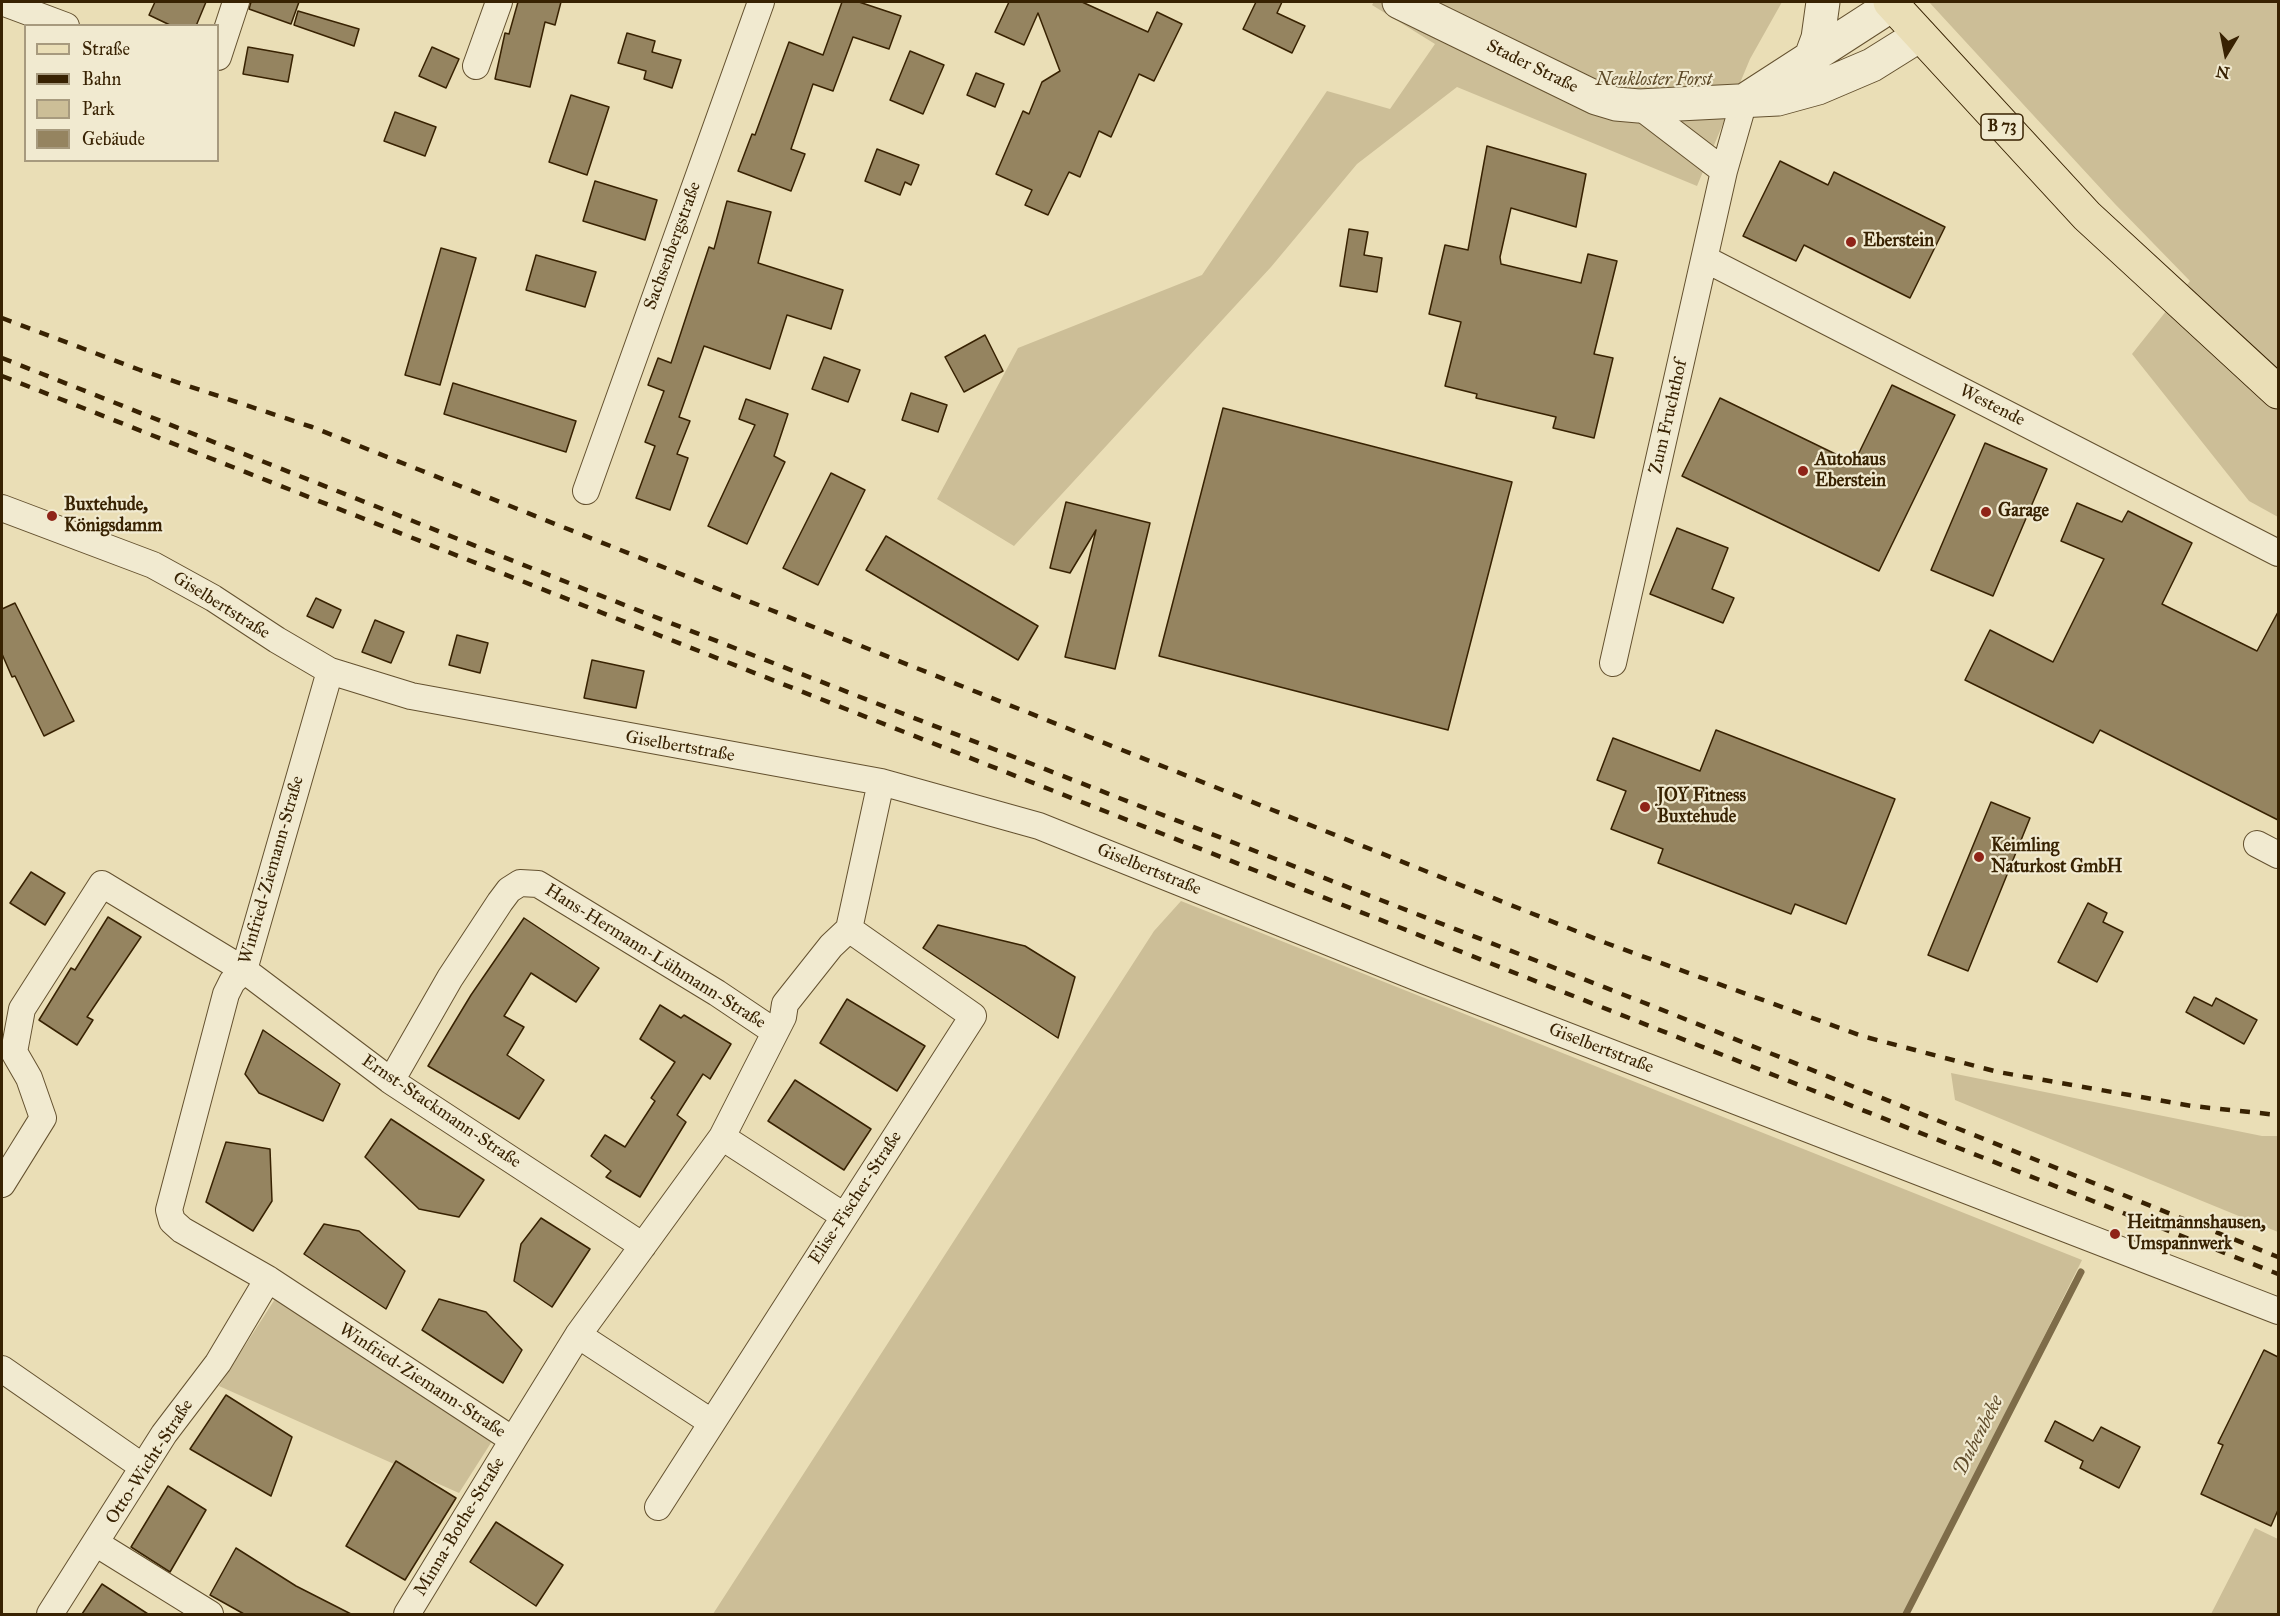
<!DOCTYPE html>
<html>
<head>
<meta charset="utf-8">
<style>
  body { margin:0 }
  #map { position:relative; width:2280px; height:1616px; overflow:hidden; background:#eadeb6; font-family:"IM FELL Great Primer",serif }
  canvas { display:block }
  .frame { position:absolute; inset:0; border:3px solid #382202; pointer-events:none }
  .legend { position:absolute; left:24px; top:24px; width:195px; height:138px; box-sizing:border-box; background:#f1ead0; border:2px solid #a79a7e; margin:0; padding:8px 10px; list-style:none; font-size:18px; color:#382202 }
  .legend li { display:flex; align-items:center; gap:12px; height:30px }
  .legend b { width:30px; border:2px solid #a79a7e }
  .north { position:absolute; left:2196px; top:24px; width:60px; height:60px; -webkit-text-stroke:4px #f1ead0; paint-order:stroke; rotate:190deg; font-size:16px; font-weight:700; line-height:24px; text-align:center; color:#382202 }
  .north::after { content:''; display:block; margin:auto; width:21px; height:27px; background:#382202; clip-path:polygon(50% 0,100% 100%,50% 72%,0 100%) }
</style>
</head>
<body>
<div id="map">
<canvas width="2280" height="1616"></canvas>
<div class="frame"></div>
<ul class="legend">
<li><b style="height:8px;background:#eadeb6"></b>Straße</li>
<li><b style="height:8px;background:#382202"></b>Bahn</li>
<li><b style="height:16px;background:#ccbe97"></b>Park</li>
<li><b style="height:16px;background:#958460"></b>Gebäude</li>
</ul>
<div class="north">N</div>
</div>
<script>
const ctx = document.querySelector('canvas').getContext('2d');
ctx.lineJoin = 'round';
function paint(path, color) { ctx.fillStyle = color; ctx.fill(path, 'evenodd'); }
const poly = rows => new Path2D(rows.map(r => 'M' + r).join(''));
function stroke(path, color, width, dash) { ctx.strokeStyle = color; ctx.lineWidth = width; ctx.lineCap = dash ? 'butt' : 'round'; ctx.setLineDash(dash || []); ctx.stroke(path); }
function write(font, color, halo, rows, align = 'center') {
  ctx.font = font + ' "IM FELL Great Primer",serif'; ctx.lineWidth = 4.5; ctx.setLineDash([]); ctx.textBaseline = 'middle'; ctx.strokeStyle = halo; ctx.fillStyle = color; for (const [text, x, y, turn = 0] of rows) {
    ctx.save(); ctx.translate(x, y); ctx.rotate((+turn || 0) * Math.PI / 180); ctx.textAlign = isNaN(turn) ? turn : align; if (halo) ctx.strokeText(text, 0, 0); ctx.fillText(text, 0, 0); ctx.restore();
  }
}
paint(poly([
  [1374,2,1782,2,1750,59,1697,186,1457,87,1357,164,1271,267,1014,546,937,499,1018,348,1202,275,1327,91,1390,109,1435,44,1372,5],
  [1929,2,2278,2,2278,517,2249,501,2132,354,2190,281,2115,204],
  [1181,901,2082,1260,1906,1614,713,1614,1154,931],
  [1951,1073,2262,1136,2278,1136,2278,1232,1955,1100],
  [275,1299,494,1438,459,1493,219,1386],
  [2255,1528,2278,1539,2278,1614,2211,1614]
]), '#ccbe97');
stroke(poly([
  [1906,1614,2081,1272]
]), '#7e6c49', 7);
const building = poly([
  [155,2,206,2,196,26,172,26,149,15,155,2],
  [251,2,299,2,291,24,249,9,251,2],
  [518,2,561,2,555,25,545,22,530,87,495,79,505,33,509,34,518,2],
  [842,2,859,2,901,16,889,49,853,37,833,91,813,84,791,149,805,154,791,191,738,171,752,134,755,135,789,42,823,55,842,2],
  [1009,2,1082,2,1148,32,1157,12,1182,24,1154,81,1139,74,1111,137,1099,131,1080,177,1069,172,1048,215,1025,205,1032,190,996,174,1023,111,1029,114,1042,82,1060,71,1038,13,1024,45,995,32,1009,2],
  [1256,2,1282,2,1277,13,1305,26,1292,53,1243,29,1256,2],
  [298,11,359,29,354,46,294,25,298,11],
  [627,33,655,41,652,52,681,60,672,88,644,79,646,71,618,63,627,33],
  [248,47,293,55,288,82,243,74,248,47],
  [432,47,459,59,446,88,419,76,432,47],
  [910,51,944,65,923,114,890,100,910,51],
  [976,73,1004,84,995,107,967,95,976,73],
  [571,95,609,107,587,175,549,162,571,95],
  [395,112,436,127,425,156,384,141,395,112],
  [1487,146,1586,174,1576,227,1511,208,1500,257,1501,264,1581,283,1588,254,1617,261,1594,354,1613,358,1594,438,1553,428,1556,417,1476,398,1477,394,1445,386,1461,322,1429,314,1445,245,1468,250,1487,146],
  [877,149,919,165,911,185,905,182,900,195,865,181,877,149],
  [1780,161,1828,185,1834,172,1945,227,1910,298,1804,245,1796,261,1743,236,1780,161],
  [595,181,657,200,645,240,583,221,595,181],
  [727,201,771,212,758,263,843,290,831,329,787,315,770,369,704,346,679,417,690,421,677,454,688,458,670,510,636,498,655,446,645,442,664,391,648,385,658,358,671,363,709,247,714,249,727,201],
  [1349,229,1368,232,1364,255,1382,258,1377,292,1340,286,1349,229],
  [441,248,476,258,440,385,405,375,441,248],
  [536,255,596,272,585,307,526,290,536,255],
  [985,335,1003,371,964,392,945,357,985,335],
  [824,357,860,370,848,402,812,389,824,357],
  [453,383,576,421,566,452,444,414,453,383],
  [1892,385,1955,415,1879,571,1682,476,1720,398,1854,463,1892,385],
  [911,393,947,405,938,432,902,420,911,393],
  [746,399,788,414,774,456,785,462,747,544,708,526,755,425,739,419,746,399],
  [1223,408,1512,482,1448,730,1159,656,1223,408],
  [1985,443,2047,469,1993,596,1931,570,1985,443],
  [831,473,865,490,818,585,783,568,831,473],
  [1066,502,1150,523,1115,669,1065,657,1096,530,1070,573,1050,568,1066,502],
  [2077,503,2122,522,2128,511,2192,543,2162,604,2257,651,2278,612,2278,820,2100,730,2093,743,1965,680,1990,630,2053,662,2104,559,2061,541,2077,503],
  [1677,528,1728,548,1712,589,1734,598,1723,623,1650,594,1677,528],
  [886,536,1038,626,1018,660,866,570,886,536],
  [316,598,341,610,333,628,307,616,316,598],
  [15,603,74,721,44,736,15,676,12,677,2,654,2,609,15,603],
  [375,620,404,632,391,663,362,652,375,620],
  [457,635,488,643,480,673,449,665,457,635],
  [592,660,644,671,636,708,584,698,592,660],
  [1716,730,1895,799,1846,924,1795,904,1791,914,1658,863,1663,849,1611,829,1626,791,1597,780,1613,738,1700,771,1716,730],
  [1991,802,2030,818,1968,971,1928,955,1991,802],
  [31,872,65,893,45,925,10,903,31,872],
  [2088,903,2107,913,2103,922,2123,932,2097,982,2058,962,2088,903],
  [108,917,141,937,87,1017,93,1020,77,1045,39,1020,71,968,75,970,108,917],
  [524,918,599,968,576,1002,531,973,504,1016,524,1027,507,1055,544,1080,519,1119,428,1066,471,995,524,918],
  [938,925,1025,946,1075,977,1058,1038,923,948,938,925],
  [2194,997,2212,1006,2216,998,2257,1020,2244,1044,2186,1012,2194,997],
  [847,999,925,1046,897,1091,820,1043,847,999],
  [660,1005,681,1018,684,1015,731,1044,710,1079,703,1074,677,1115,686,1122,640,1197,606,1177,611,1171,591,1156,605,1135,625,1147,655,1101,651,1098,675,1062,640,1039,660,1005],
  [263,1030,340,1084,323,1121,259,1093,245,1074,263,1030],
  [795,1080,871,1129,844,1170,768,1121,795,1080],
  [391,1119,484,1180,459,1217,419,1209,365,1157,391,1119],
  [226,1142,270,1149,272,1201,253,1231,206,1202,226,1142],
  [541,1218,590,1249,552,1307,514,1281,521,1244,541,1218],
  [324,1224,359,1231,405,1271,386,1309,304,1254,324,1224],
  [439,1299,486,1312,522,1350,503,1383,422,1330,439,1299],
  [2264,1350,2278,1357,2278,1510,2271,1526,2201,1494,2223,1445,2218,1443,2264,1350],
  [226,1395,292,1437,271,1496,190,1449,226,1395],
  [2055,1421,2093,1441,2101,1427,2140,1447,2119,1488,2080,1468,2083,1461,2045,1441,2055,1421],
  [396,1461,456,1498,405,1580,346,1546,396,1461],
  [168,1486,206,1510,170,1572,131,1547,168,1486],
  [496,1522,563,1565,536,1606,470,1562,496,1522],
  [236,1548,296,1586,351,1614,244,1614,210,1595,236,1548],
  [102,1584,148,1614,82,1614,102,1584]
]);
paint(building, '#958460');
stroke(building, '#382202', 1.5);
const minor = poly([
  [2,2,66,26],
  [218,57,236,2],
  [476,66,499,2],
  [1724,171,1744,101],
  [1705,259,2278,553],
  [586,491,761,2],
  [2,508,153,565,213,598,277,640,330,671,411,696,881,782,1039,826,1423,980,2278,1311],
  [1613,663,1724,171,1639,106],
  [330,671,244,970,232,982,226,994,169,1210,172,1221,182,1230,268,1279,513,1440,578,1335,722,1137,783,1017,785,1004,831,946,849,929,881,782],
  [2257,844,2278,855],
  [391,1081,450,978,500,902,509,890,520,883,538,884,717,993,775,1032],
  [722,1137,844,1216],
  [2,1184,43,1118,29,1078,14,1052,22,1009,102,884,244,970,391,1081,643,1246],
  [578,1335,711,1422],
  [2,1369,143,1467],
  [658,1507,973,1016,849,929],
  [97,1544,210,1614],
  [50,1614,164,1434,218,1363,268,1279],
  [407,1614,513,1440]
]);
const tertiary = poly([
  [1399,2,1596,98,1616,104,1639,106,1778,99,1818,88,1872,65,1920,35],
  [1811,57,1818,38,1823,2],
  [1748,98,1892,5]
]);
const primary = poly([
  [1890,2,2087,216,2278,392]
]);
stroke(minor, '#64512f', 28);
stroke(tertiary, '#64512f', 35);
stroke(primary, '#382202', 35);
stroke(minor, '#f1ead0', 26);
stroke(tertiary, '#f1ead0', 33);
stroke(primary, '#eadeb6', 33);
stroke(poly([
  [2,318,140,370,312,427,1606,943,1862,1036,1998,1072,2192,1106,2278,1115],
  [2,358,627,606,1655,1007,2278,1257],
  [2,376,2278,1274]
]), '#382202', 4.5, [10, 10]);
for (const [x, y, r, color] of [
  [1851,242,6,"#8f2418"],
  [1803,471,6,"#8f2418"],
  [1986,512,6,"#8f2418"],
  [52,516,6,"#8f2418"],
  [1645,807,6,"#8f2418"],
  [1979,857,6,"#8f2418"],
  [2115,1234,6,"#8f2418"]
]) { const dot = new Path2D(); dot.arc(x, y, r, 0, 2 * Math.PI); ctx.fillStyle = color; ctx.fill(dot); stroke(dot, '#f1ead0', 2); }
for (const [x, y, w] of [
  [2002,127,42]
]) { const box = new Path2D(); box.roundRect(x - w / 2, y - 13, w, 26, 4.5); ctx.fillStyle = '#f1ead0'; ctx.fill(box); stroke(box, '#382202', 1.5); }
write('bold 16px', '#382202', null, [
  ["B 73",2002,127]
]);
write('18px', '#382202', '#f1ead0', [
  ["Stader Straße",1532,67,26],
  ["Sachsenbergstraße",673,246,-70],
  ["Westende",1992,406,27],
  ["Zum Fruchthof",1669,417,-77],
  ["Giselbertstraße",221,606,32],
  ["Giselbertstraße",680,747,10],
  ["Winfried-Ziemann-Straße",272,870,-74],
  ["Giselbertstraße",1149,870,22],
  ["Hans-Hermann-Lühmann-Straße",655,957,32],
  ["Giselbertstraße",1601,1049,21],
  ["Ernst-Stackmann-Straße",441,1112,34],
  ["Elise-Fischer-Straße",856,1198,-57],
  ["Winfried-Ziemann-Straße",422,1381,33],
  ["Otto-Wicht-Straße",150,1462,-57],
  ["Minna-Bothe-Straße",460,1527,-59]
]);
write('italic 18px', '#5d4927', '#f1ead0', [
  ["Neukloster Forst",1654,81]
]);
write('bold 18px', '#382202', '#f1ead0', [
  ["Eberstein",1863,242],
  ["Autohaus",1815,461],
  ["Eberstein",1815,482],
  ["Buxtehude,",64,506],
  ["Königsdamm",64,527],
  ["Garage",1998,512],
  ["JOY Fitness",1657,797],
  ["Buxtehude",1657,818],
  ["Keimling",1991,847],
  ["Naturkost GmbH",1991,868],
  ["Heitmannshausen,",2127,1224],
  ["Umspannwerk",2127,1245]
], 'left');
write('italic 20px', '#614d2c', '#f1ead0', [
  ["Dubenbeke",1979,1436,-63]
]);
</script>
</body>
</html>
